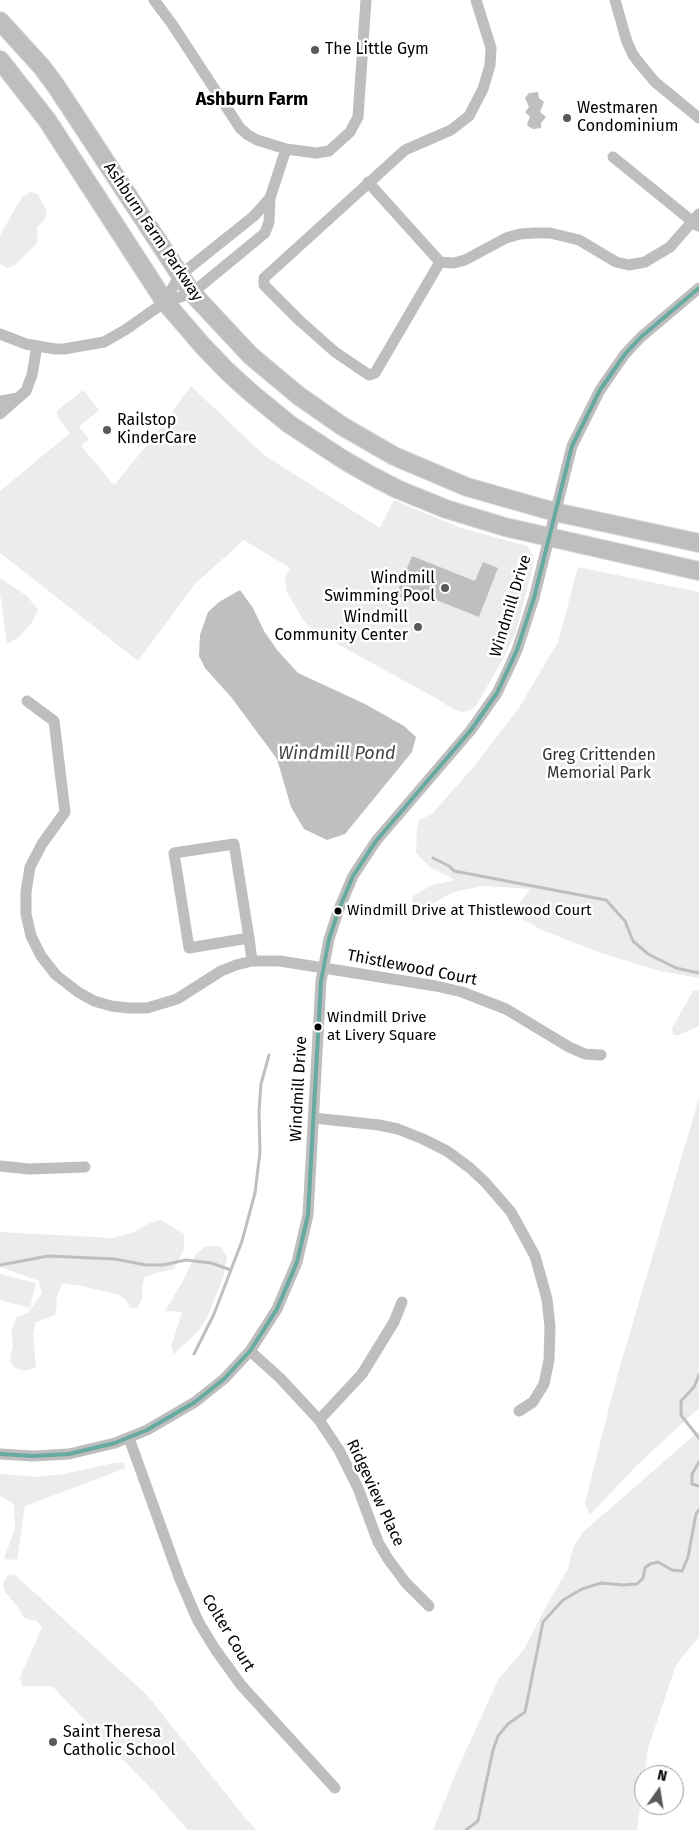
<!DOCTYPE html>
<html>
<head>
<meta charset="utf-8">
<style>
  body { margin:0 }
  #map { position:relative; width:699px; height:1830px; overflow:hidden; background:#fff; font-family:"Fira Sans",sans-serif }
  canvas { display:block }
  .north { position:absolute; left:634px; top:1765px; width:50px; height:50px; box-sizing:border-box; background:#fff; border:1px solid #999; border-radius:50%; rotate:13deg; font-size:14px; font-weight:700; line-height:20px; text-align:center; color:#000 }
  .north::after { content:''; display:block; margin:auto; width:18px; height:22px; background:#595959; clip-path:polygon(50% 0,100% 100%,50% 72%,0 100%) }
</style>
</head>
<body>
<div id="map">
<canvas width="699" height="1830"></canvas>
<div class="north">N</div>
</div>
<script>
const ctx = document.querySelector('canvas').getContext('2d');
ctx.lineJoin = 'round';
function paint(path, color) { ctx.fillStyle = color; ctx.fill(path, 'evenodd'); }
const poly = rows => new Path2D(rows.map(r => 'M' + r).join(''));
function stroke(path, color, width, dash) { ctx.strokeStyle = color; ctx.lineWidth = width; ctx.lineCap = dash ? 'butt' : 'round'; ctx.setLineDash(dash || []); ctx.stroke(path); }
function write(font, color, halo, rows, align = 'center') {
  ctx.font = font + ' "Fira Sans",sans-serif'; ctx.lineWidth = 5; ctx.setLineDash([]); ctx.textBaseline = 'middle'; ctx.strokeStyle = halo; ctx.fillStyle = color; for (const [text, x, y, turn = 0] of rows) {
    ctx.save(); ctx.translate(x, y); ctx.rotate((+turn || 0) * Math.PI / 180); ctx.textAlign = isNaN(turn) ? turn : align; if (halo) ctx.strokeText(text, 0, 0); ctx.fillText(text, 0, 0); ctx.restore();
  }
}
paint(poly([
  [30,192,38,194,47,211,45,219,37,227,38,242,15,265,7,268,0,264,0,235,22,197],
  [191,386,264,455,380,528,394,500,461,528,527,546,533,555,534,562,516,632,502,661,476,706,471,710,462,712,454,710,439,700,312,630,303,620,286,590,285,578,290,568,244,540,195,584,138,661,0,553,0,491,70,433,57,417,57,411,83,390,99,410,79,427,89,439,81,446,114,485,152,439],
  [578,567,699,592,699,978,660,971,604,954,544,931,520,918,518,906,530,889,483,886,453,892,424,909,416,910,412,904,413,896,432,885,455,880,448,876,431,868,416,853,417,829,419,820,432,814,475,765,519,708,558,642],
  [0,578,27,596,38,610,33,621,18,638,7,644,0,593],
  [693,991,699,991,699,1026,679,1035,673,1035,672,1028],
  [699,1098,699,1408,635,1467,590,1515,585,1503,616,1380],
  [161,1220,184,1234,184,1249,174,1269,156,1273,144,1278,142,1288,142,1300,137,1308,130,1308,126,1300,119,1295,82,1286,63,1283,56,1297,57,1304,55,1315,36,1322,33,1333,36,1367,25,1371,15,1368,10,1362,13,1344,11,1331,17,1317,28,1313,42,1293,39,1281,0,1267,0,1232,113,1238,132,1233,150,1223],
  [206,1246,220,1246,227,1257,224,1275,207,1318,197,1332,174,1354,171,1347,182,1312,165,1311,183,1281,196,1254],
  [0,1274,36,1283,30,1308,0,1300],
  [699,1431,699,1637,676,1665,648,1748,637,1830,433,1830,455,1775,498,1680,524,1649,549,1601,568,1569,573,1548,582,1533],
  [114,1463,123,1463,126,1468,25,1506,17,1560,4,1559,15,1528,14,1504,0,1496,0,1474,37,1477,64,1474],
  [14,1574,147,1695,247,1820,257,1830,188,1830,160,1798,52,1686,22,1686,20,1677,42,1628,37,1621,24,1618,17,1606,5,1592,3,1583,7,1576]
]), '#ececec');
paint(poly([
  [538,92,539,98,544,102,540,112,546,117,541,123,541,128,533,129,529,127,527,124,530,117,525,112,529,107,525,98,529,93],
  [412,556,475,581,483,562,498,568,479,617,421,594,417,603,396,595],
  [240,590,253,608,264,631,278,651,298,673,365,704,404,726,416,737,412,752,345,834,327,840,304,829,291,807,277,759,231,697,205,668,199,656,200,635,208,612,219,602]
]), '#bfbfbf');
stroke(poly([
  [433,858,449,866,454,871,606,900,625,921,633,941,648,954,676,968,699,973],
  [0,1265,48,1256,115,1259,146,1265,163,1265,186,1260,211,1263,231,1270],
  [194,1354,214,1314,242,1241,255,1193,260,1152,259,1111,261,1084,269,1055],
  [699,1375,694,1387,681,1401,681,1415,699,1438],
  [699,1462,692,1474,692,1484,699,1486],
  [466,1830,478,1821,493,1750,498,1736,508,1724,525,1712,543,1622,563,1600,582,1589,601,1583,623,1585,637,1584,643,1578,645,1568,650,1564,658,1562,672,1570,682,1571,688,1557,696,1514,699,1510]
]), '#bfbfbf', 3);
const primary = poly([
  [0,21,41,66,56,86,192,293,251,356,299,396,342,426,394,456,467,487,555,512,699,543],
  [0,60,47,120,165,302,202,345,227,371,250,392,289,424,344,460,370,475,397,489,446,509,505,527,699,571]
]);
stroke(primary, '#dbdbdb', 20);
stroke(poly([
  [476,0,491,48,490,65,483,89,469,116,451,130,405,150,264,278,264,285,300,321,335,352,369,375,375,373,440,262,454,263,465,260,506,238,520,234,534,233,550,233,579,240,616,262,629,265,645,262,670,247,699,214],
  [615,0,627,42,633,55,640,64,655,82,699,118],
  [286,149,316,153,329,151,350,132,358,117,366,0],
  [613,157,698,226],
  [368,182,440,262],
  [165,302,179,276,254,216,270,198],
  [0,334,26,344,55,349,64,349,104,342,125,330,165,302,192,293,265,233,269,222,270,198,286,149,257,140,248,135,240,128,172,24,154,0],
  [0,401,18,398,26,391,32,375,37,346],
  [0,414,18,398],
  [27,701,54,721,65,812,42,844,30,867,26,892,26,914,31,936,41,956,56,975,78,992,94,1001,111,1006,129,1008,147,1008,177,999,221,971,236,965,252,961,280,961,436,986,462,992,506,1009,569,1047,585,1054,601,1055],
  [234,844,249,938,189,948,174,853,234,844],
  [249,938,252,961],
  [314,1118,379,1125,398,1129,423,1139,447,1151,470,1168,485,1182,511,1212,535,1256,547,1299,550,1327,549,1360,544,1384,533,1402,519,1411],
  [0,1166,29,1169,85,1167],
  [250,1351,280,1378,319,1420,339,1450,358,1488,378,1542,388,1559,406,1583,429,1606],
  [319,1420,362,1374,394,1322,402,1302],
  [129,1438,179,1577,198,1621,215,1649,241,1685,335,1788],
  [0,1454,33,1456,69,1454,115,1443,147,1430,195,1402,224,1379,250,1351,277,1309,297,1262,308,1215,321,981,329,939,339,909,353,876,376,841,471,730,497,693,508,670,517,650,534,598,572,446,600,390,625,354,641,337,699,288]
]), '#bebebe', 11);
stroke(primary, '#bebebe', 18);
stroke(poly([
  [0,1454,33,1456,69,1454,115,1443,147,1430,195,1402,224,1379,250,1351,277,1309,297,1262,308,1215,321,981,329,939,339,909,353,876,376,841,471,730,497,693,517,650,534,598,572,446,600,390,625,354,641,337,699,288]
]), '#67aaa1', 4);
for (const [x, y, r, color] of [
  [315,50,5,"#595959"],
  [567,118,5,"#595959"],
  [107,430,5,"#595959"],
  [445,588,5,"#595959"],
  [418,627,5,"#595959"],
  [338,911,4.5,"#000"],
  [318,1027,4.5,"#000"],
  [53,1742,5,"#595959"]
]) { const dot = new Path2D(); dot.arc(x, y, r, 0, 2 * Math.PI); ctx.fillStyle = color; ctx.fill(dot); stroke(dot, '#fff', 2); }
write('15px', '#000', '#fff', [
  ["Windmill Drive at Thistlewood Court",347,911],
  ["Windmill Drive",327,1018],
  ["at Livery Square",327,1036]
], 'left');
write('16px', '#000', '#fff', [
  ["The Little Gym",325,50],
  ["Westmaren",577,109],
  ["Condominium",577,127],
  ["Railstop",117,421],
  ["KinderCare",117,439],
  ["Windmill",435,579,"right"],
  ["Swimming Pool",435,597,"right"],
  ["Windmill",408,618,"right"],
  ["Community Center",408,636,"right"],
  ["Saint Theresa",63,1733],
  ["Catholic School",63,1751]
], 'left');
write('16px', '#000', '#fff', [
  ["Ashburn Farm Parkway",153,232,56],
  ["Windmill Drive",511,606,-73],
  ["Thistlewood Court",412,968,11],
  ["Windmill Drive",299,1089,-87],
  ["Ridgeview Place",375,1493,65],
  ["Colter Court",228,1633,59]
]);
write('16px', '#333', '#fff', [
  ["Greg Crittenden",599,756],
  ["Memorial Park",599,774]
]);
write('bold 18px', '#000', '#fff', [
  ["Ashburn Farm",252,100]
]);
write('italic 18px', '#444', '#fff', [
  ["Windmill Pond",337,754]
]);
</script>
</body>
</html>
